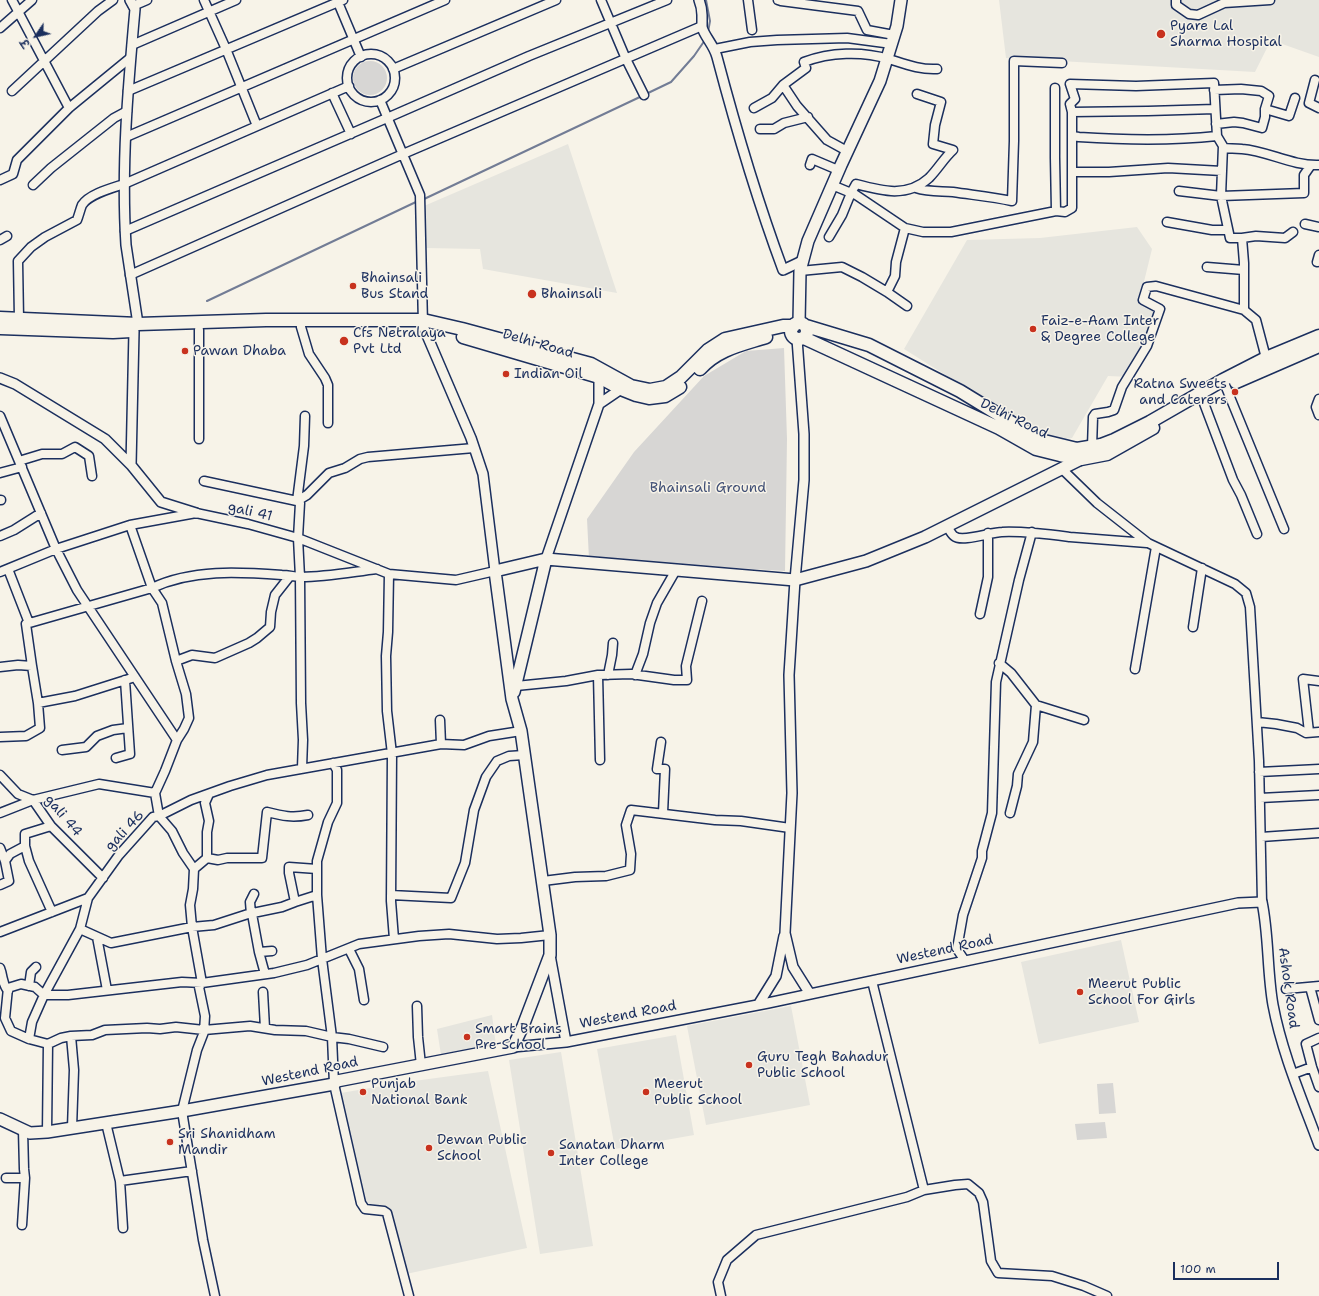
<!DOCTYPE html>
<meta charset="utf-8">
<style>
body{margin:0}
#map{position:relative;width:1319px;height:1296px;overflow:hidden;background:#f7f3e8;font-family:"Shantell Sans","Playpen Sans Deva",sans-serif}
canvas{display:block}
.north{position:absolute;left:16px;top:16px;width:40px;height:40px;-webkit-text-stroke:3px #f7f3e8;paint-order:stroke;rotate:236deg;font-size:11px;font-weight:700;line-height:16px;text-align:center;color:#1b2f5e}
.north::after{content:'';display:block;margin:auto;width:14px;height:18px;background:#1b2f5e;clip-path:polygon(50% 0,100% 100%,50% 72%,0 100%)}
.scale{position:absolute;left:1173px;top:1262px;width:106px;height:18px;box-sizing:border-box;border:2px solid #1b2f5e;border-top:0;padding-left:5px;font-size:12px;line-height:14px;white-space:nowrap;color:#1b2f5e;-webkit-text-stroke:3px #f7f3e8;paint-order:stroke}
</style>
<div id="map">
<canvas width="1319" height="1296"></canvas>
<div class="north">उ</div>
<div class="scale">100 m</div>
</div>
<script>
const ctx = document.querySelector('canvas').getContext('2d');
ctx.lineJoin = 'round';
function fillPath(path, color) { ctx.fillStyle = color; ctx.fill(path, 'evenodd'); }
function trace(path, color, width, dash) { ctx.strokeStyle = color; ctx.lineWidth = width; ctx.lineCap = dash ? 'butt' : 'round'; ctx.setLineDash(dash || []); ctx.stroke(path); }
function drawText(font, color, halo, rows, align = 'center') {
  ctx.font = font + ' "Shantell Sans",sans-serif'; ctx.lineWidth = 3; ctx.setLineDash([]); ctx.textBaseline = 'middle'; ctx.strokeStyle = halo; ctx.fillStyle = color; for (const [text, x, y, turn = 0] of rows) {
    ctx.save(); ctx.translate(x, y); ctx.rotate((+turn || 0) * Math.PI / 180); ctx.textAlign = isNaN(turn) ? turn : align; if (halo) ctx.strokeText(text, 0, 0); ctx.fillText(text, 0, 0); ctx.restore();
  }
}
fillPath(new Path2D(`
 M 999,0 L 1319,0 L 1319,57 L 1271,40 L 1255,72 L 1006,58 Z
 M 568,144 L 617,293 L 483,269 L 480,249 L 426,248 L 424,206 Z
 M 1137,227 L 1152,249 L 1139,302 L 1157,310 L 1131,377 L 1108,376 L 1072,438 L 1058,440 L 1024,424 L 904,349 L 967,240 L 1040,238 Z
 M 1121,940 L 1139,1022 L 1039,1044 L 1021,962 Z
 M 791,1006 L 810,1105 L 706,1125 L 687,1026 Z
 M 492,1015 L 496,1045 L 441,1055 L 437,1029 Z
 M 676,1035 L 694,1135 L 615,1149 L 597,1049 Z
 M 561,1052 L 593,1246 L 540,1254 L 509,1060 Z
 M 488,1071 L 527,1248 L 406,1274 L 390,1209 L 365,1204 L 341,1093 L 399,1083 Z`), '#e6e5de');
fillPath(new Path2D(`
 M353 78a17 17 0 1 1 34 0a17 17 0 1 1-34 0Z
 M 784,348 L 787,439 L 785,571 L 589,559 L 587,519 L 634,452 L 704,376 L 746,351 Z
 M 1113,1083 L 1116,1113 L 1099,1114 L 1097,1084 Z
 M 1105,1122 L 1107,1138 L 1077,1140 L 1075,1124 Z`), '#d7d6d4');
trace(new Path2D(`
 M 706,0 L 710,21 L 708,32
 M 646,94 L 671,82 L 694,56 L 705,40
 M 422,200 L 642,96
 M 207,301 L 418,201`), '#727c95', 2);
const minor = new Path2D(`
 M 12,0 L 69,108
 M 204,0 L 226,49 L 257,126
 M 337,0 L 361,57
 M 601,0 L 626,59 L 644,95
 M 748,0 L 752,30
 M 778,0 L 781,1 L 858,11 L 867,30 L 894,35
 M 1176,0 L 1176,5 L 1189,14 L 1198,15 L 1224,3 L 1270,0
 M 133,6 L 147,0
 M 0,28 L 32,0
 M 132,45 L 236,0
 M 715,49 L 750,42 L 777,40 L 847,38 L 892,44
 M347 78a24 24 0 1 1 48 0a24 24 0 1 1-48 0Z
 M 393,69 L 556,0
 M 1315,80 L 1309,103 L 1319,108
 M 1214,90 L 1241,89 L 1261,91 L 1269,96 L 1265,109 L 1265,117 L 1262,128 L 1243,123 L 1234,122 L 1216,124
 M 12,91 L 98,11 L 113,0
 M 128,91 L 343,0
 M 332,93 L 351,134
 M 380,100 L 420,195 L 423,325
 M 754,108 L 772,98 L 783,85
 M 1265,109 L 1289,116 L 1295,98
 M 1072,112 L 1148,111 L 1215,109
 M 760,129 L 774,129 L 784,123 L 808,117
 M 1072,136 L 1079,137 C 1125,140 1171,141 1217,136
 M 126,137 L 445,0
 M 1223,148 C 1229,149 1235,148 1242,149 C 1268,151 1292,166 1319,165
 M 847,151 L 827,140 L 797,106 L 783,85 L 806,68 L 804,62 C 830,52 862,51 889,59 C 905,64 920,70 937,69
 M 810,165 L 812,159 L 838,170
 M 1072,172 L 1109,172 L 1168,168 L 1222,171
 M 0,180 L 13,174 L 17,160 L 69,108 L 130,58
 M 33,185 L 51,168 L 114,118 L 127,111
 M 832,185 L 856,195 L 905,228 L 923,232 L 951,232 L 1056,211 L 1055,158 L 1055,88
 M 916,188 C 928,192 940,191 953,192 C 973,195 993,197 1012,201 L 1014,141 L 1014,61 L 1062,63
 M 1179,191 L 1221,196 L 1304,193 L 1304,175 L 1311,165
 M 1056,211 L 1065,212 L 1072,208 L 1072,112 L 1070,104 L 1075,99 L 1070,84 L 1136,86 L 1214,83 L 1217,136 L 1223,146 L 1221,196 L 1230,238 L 1242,238 L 1244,263 L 1244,310 L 1256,320 L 1266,358
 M 1167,222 L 1212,230 L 1228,230
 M 1305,224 L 1319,227
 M 125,231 L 387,118 L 529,56 L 667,0
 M 829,237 L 842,215 L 851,193 L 856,184 C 882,191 907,198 929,178 C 938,169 944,158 953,150 L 933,144 L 935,125 L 941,102 L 917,94
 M 1242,238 L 1256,236 L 1285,238 L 1293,232
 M 0,240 L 7,236
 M 1317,262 L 1319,255
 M 1207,267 L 1244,270
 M 800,271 L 842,267 L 862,277 L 887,292 L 895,276 L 896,262 L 905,228
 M 130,275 L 403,154 L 702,26
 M 887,292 L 907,306
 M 19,319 L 18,261 L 31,247 L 45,237 L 77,220 C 79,215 80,210 82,205 C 89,194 112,188 124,184 L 349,86
 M 301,327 L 309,354 L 325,378 L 328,385 L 328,423
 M 199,330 L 199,439
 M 1223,380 L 1284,529
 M 1202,398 L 1233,480 L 1241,495 L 1257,534
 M 1319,399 L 1316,407 L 1319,415
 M 0,416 L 56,549 L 77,590 L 177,740 L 165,771 L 155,793
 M 1092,447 L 1093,417 L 1095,414 L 1108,412 L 1114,410 L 1122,387 L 1147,346 L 1160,309 L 1143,300 L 1147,287 L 1156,286 L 1244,310
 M 19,461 L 42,454 L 62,454 L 75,447 L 89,456 L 92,476
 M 1061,468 L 1097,503 L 1148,543 L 1235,584 L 1246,593 L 1250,607 L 1259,761 L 1262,902
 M 0,473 L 22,467
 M 204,481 L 297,501 L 307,495 L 329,473 L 345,468 L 360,459 L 368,457 L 474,448
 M 0,500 L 1,500
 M 130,525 L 152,588 L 162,603 L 176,661 L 186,694 L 189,718 L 184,729 L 177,740
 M 947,526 C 949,529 951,534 954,536 C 962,543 991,532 1002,532 C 1025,531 1047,534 1070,537 C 1095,539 1121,541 1147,543
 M 0,536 L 14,530 L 41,513
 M 8,569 L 29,623
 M 0,572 L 56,549 L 130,525 L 196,513 L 248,524 L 298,538 L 389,574 L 456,580 L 495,571
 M 389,574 L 388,632 L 386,656 L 387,711 L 392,754 L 391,901 L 394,939
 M 980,614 L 988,577 L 988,533
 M 1193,627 L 1202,568
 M 176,661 L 192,655 L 215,658 L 249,643 L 257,638 L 270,627 L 271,612 L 275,595 L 290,576
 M 999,663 L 1011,673 L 1036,705 L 1084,720
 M 32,666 L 26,624 L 152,588 C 192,569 239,572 282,575 C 289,575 295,577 301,577 C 326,577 352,572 377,569
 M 0,667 L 18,665 L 32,666 L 38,703 L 40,728 L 26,736 L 0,737
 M 1135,669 L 1156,547
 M 598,675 L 600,760
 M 608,675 L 612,655 L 613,643
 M 635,675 L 643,654 L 650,623 L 657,603 L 676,570
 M 516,686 L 566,681 L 598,675 L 631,674 L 674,680 L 687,680 L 686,666 L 702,601
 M 38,703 L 75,696 L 135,677
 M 440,720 L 441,744
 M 1257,722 L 1276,724 L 1297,728 L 1306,733 L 1319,732
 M 1309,732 L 1303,679 L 1319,681
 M 661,742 L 657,769 L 665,769 L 663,813
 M 62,750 L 86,747 L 97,736 L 113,730 L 128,728
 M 116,758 L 130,754 L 125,680
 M 333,763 L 337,770 L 337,803 L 328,822 L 317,861 L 317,895 L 322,959 L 332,1037 L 334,1084 L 361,1203 L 365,1209 L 384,1211 L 387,1213 L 409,1296
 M 302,768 L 303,740 L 301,703 L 300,577 L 298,538 L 300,503 L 297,501 L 304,446 L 305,416
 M 1259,772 L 1319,769
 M 0,775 L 18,794 L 33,800 L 51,826 L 103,878
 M 209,794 L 205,803 L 209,821 L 207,832 L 207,858 L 194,869 L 193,889 L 190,905 L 192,927 L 202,983 L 199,987 L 205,1016 L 204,1032 L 197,1050 L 182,1111 L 203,1240 L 215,1296
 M 1260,798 L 1319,795
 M 0,813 L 33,800 L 99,784 L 155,793 L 159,816 L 153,817 L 119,855 L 88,898 L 0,932
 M 1010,813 L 1017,786 L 1018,774 L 1033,742 L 1036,705
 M 51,826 L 25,834 L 25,846 L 29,861 L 52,912
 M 1261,837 L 1319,833
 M 0,848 L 5,861
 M 207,858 L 218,860 L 227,858 L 262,858 L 267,812 C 283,816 292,818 308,815
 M 194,869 L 183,853 L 172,831 L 159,816 L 191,800 L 230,786 L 267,775 L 441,744 L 464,745 L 489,736 L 521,731
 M 543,881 L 575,877 L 606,876 L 630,870 L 631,854 L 626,825 L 631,810 L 715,820 L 741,821 L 790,828
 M 0,885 L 9,881 L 5,861 L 10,854 L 25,846
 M 391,895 L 451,898 L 465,863 L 474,810 L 486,777 L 497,761 L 509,756 L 524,755
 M 295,902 L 317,895
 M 251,914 L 250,902 L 254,894
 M 252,914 L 259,952 L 272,951
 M 80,929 L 111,943 L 192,927 L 214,925 L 248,914 L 282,907 L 295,902 L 289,873 L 289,867 L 317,869
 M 97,937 L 107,990
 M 349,949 L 359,969 L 364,1000
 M 259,952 L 265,974
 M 965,961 L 957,949 L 963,915 L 982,858 L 982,851 L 992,813 L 996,682 L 1019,580 L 1032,532
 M 0,968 C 4,978 1,982 8,991
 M 872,981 L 924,1190 L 955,1185 L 968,1184 L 979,1193 L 983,1202 L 991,1261 L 998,1273 L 1052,1276 L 1084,1286 L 1107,1296
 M 29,986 L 31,972 L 36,967
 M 1310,987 L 1319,1020
 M 1286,989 L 1319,986
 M 263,992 L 265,1028
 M 417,1006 L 418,1037 L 421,1065
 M 71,1036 L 74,1070 L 72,1128
 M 1319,1038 L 1306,1044 L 1312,1067 L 1319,1087
 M 29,1039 L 11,1031 L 5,1018 L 8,988 L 21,984 L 35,987 L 44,995 L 68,995 L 182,982 L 202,983 L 274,973 L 307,965 L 359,944 L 419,936 L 449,934 L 497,939 L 521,938 L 550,935
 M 48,1044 L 61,1038 L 71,1036 L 92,1035 L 105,1030 L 147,1028 L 160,1029 L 176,1027 L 204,1030 L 250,1026 L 275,1030 L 306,1031 L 332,1037 L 349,1039 L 383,1047
 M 1293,1074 L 1312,1067
 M 106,1123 L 120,1181 L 123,1228
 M 47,1132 L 48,1044 L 29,1039 L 32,1022 L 44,995 L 80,929 L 88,898
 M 6,1178 L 25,1178 L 24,1169 L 23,1130
 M 120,1181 L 192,1171
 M 22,1225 L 25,1178
 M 721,1296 L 718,1282 L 727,1260 L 756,1235 L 907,1197 L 924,1190`);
const tertiary = new Path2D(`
 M 130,0 L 135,9 C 128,87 121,166 126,245 L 138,324
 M 699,0 C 701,5 702,10 702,15 C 702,19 702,23 702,27 C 704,36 714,45 717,57 C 736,129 757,200 783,270 L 802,261
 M 423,326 L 471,438 L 483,474 L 495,571
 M 134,331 L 131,465 L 161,502 L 196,513
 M 797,339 L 804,434 L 804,480 L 795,580 L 789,675 L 792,793 L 785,933 L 793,967 L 810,994
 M 0,378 L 15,384 L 105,439 L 131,465
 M 599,404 L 621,389 L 623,385
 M 546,559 L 599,404 L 599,377 L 600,373
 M 550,955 L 566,1042
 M 758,1005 L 776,976 L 784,936
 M 513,1047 L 566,1042 L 768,1003 L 1238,903 L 1262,902 C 1269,936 1267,971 1273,1005 C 1282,1053 1302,1099 1319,1145`);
const secondary = new Path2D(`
 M 799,323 L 800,271 L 808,241 L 841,165 L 880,81 L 897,26 L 901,0
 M 514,692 L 546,559
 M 0,1119 L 30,1133 L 47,1132 L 182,1111 L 334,1084 L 337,1081 L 513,1047 L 523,1026 L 550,955 L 550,935 L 521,731 L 512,699 L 495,571 L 546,559 L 795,580 L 866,561 L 925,537 L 1081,459 L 1079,454`);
const primary = new Path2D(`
 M 0,318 L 138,324 L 266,320 L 423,320 L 462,329 L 591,364 L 631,386 L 650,390 L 666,387 L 681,377 L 708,350 L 725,339 L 783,326 L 794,326
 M791 331a8 8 0 1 1 16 0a8 8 0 1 1-16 0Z
 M 806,326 L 869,345 L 960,391 L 1040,440 L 1077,449 L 1101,445 L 1114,440 L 1150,422 L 1223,380 L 1266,358 L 1319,336
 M 0,328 L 113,332 L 131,331
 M 463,337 L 599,377 L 621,389 L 636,395 L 649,398 L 665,396 L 680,387
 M 804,338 L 999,428 L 1036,449 L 1060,455 L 1081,459 L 1107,454 L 1153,428
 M 700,369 C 718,349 741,345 766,337
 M 1236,382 L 1319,346`);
trace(minor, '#1b2f5e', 11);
trace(tertiary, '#1b2f5e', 12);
trace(secondary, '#1b2f5e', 14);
trace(primary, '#1b2f5e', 15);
trace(minor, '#f7f3e8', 8);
trace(tertiary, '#f7f3e8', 9);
trace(secondary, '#f7f3e8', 11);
trace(primary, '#f7f3e8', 12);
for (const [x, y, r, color] of [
 [1161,34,5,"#c8321e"],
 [353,286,4,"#c8321e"],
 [532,294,5,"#c8321e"],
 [1033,329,4,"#c8321e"],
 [344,341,5,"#c8321e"],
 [185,351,4,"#c8321e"],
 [506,374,4,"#c8321e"],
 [1235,392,4,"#c8321e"],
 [1080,992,4,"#c8321e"],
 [467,1037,4,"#c8321e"],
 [749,1065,4,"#c8321e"],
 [363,1092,4,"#c8321e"],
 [646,1092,4,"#c8321e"],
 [170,1142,4,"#c8321e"],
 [429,1148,4,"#c8321e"],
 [551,1153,4,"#c8321e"]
]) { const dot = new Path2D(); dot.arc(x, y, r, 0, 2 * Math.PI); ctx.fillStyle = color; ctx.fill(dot); trace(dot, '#f7f3e8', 1.5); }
drawText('14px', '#1b2f5e', '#f7f3e8', [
 ["Pyare Lal",1170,26],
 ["Sharma Hospital",1170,42],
 ["Bhainsali",361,278],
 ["Bus Stand",361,294],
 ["Bhainsali",541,294],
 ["Faiz-e-Aam Inter",1041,321],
 ["& Degree College",1041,337],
 ["Cfs Netralaya",353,333],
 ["Pvt Ltd",353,349],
 ["Pawan Dhaba",193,351],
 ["Indian Oil",514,374],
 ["Ratna Sweets",1227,384,"right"],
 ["and Caterers",1227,400,"right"],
 ["Meerut Public",1088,984],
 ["School For Girls",1088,1000],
 ["Smart Brains",475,1029],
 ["Pre School",475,1045],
 ["Guru Tegh Bahadur",757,1057],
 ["Public School",757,1073],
 ["Punjab",371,1084],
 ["National Bank",371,1100],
 ["Meerut",654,1084],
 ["Public School",654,1100],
 ["Sri Shanidham",178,1134],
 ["Mandir",178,1150],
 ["Dewan Public",437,1140],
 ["School",437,1156],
 ["Sanatan Dharm",559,1145],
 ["Inter College",559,1161]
], 'left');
drawText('14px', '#1b2f5e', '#f7f3e8', [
 ["Delhi Road",538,344,16],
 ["Delhi Road",1014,419,26],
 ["gali 41",250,512,13],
 ["gali 44",63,816,50],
 ["gali 46",125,831,-47],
 ["Westend Road",945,950,-12],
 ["Ashok Road",1288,988,82],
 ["Westend Road",628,1015,-11],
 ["Westend Road",310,1072,-12]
]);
drawText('14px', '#415076', '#f7f3e8', [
 ["Bhainsali Ground",708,488]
]);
</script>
